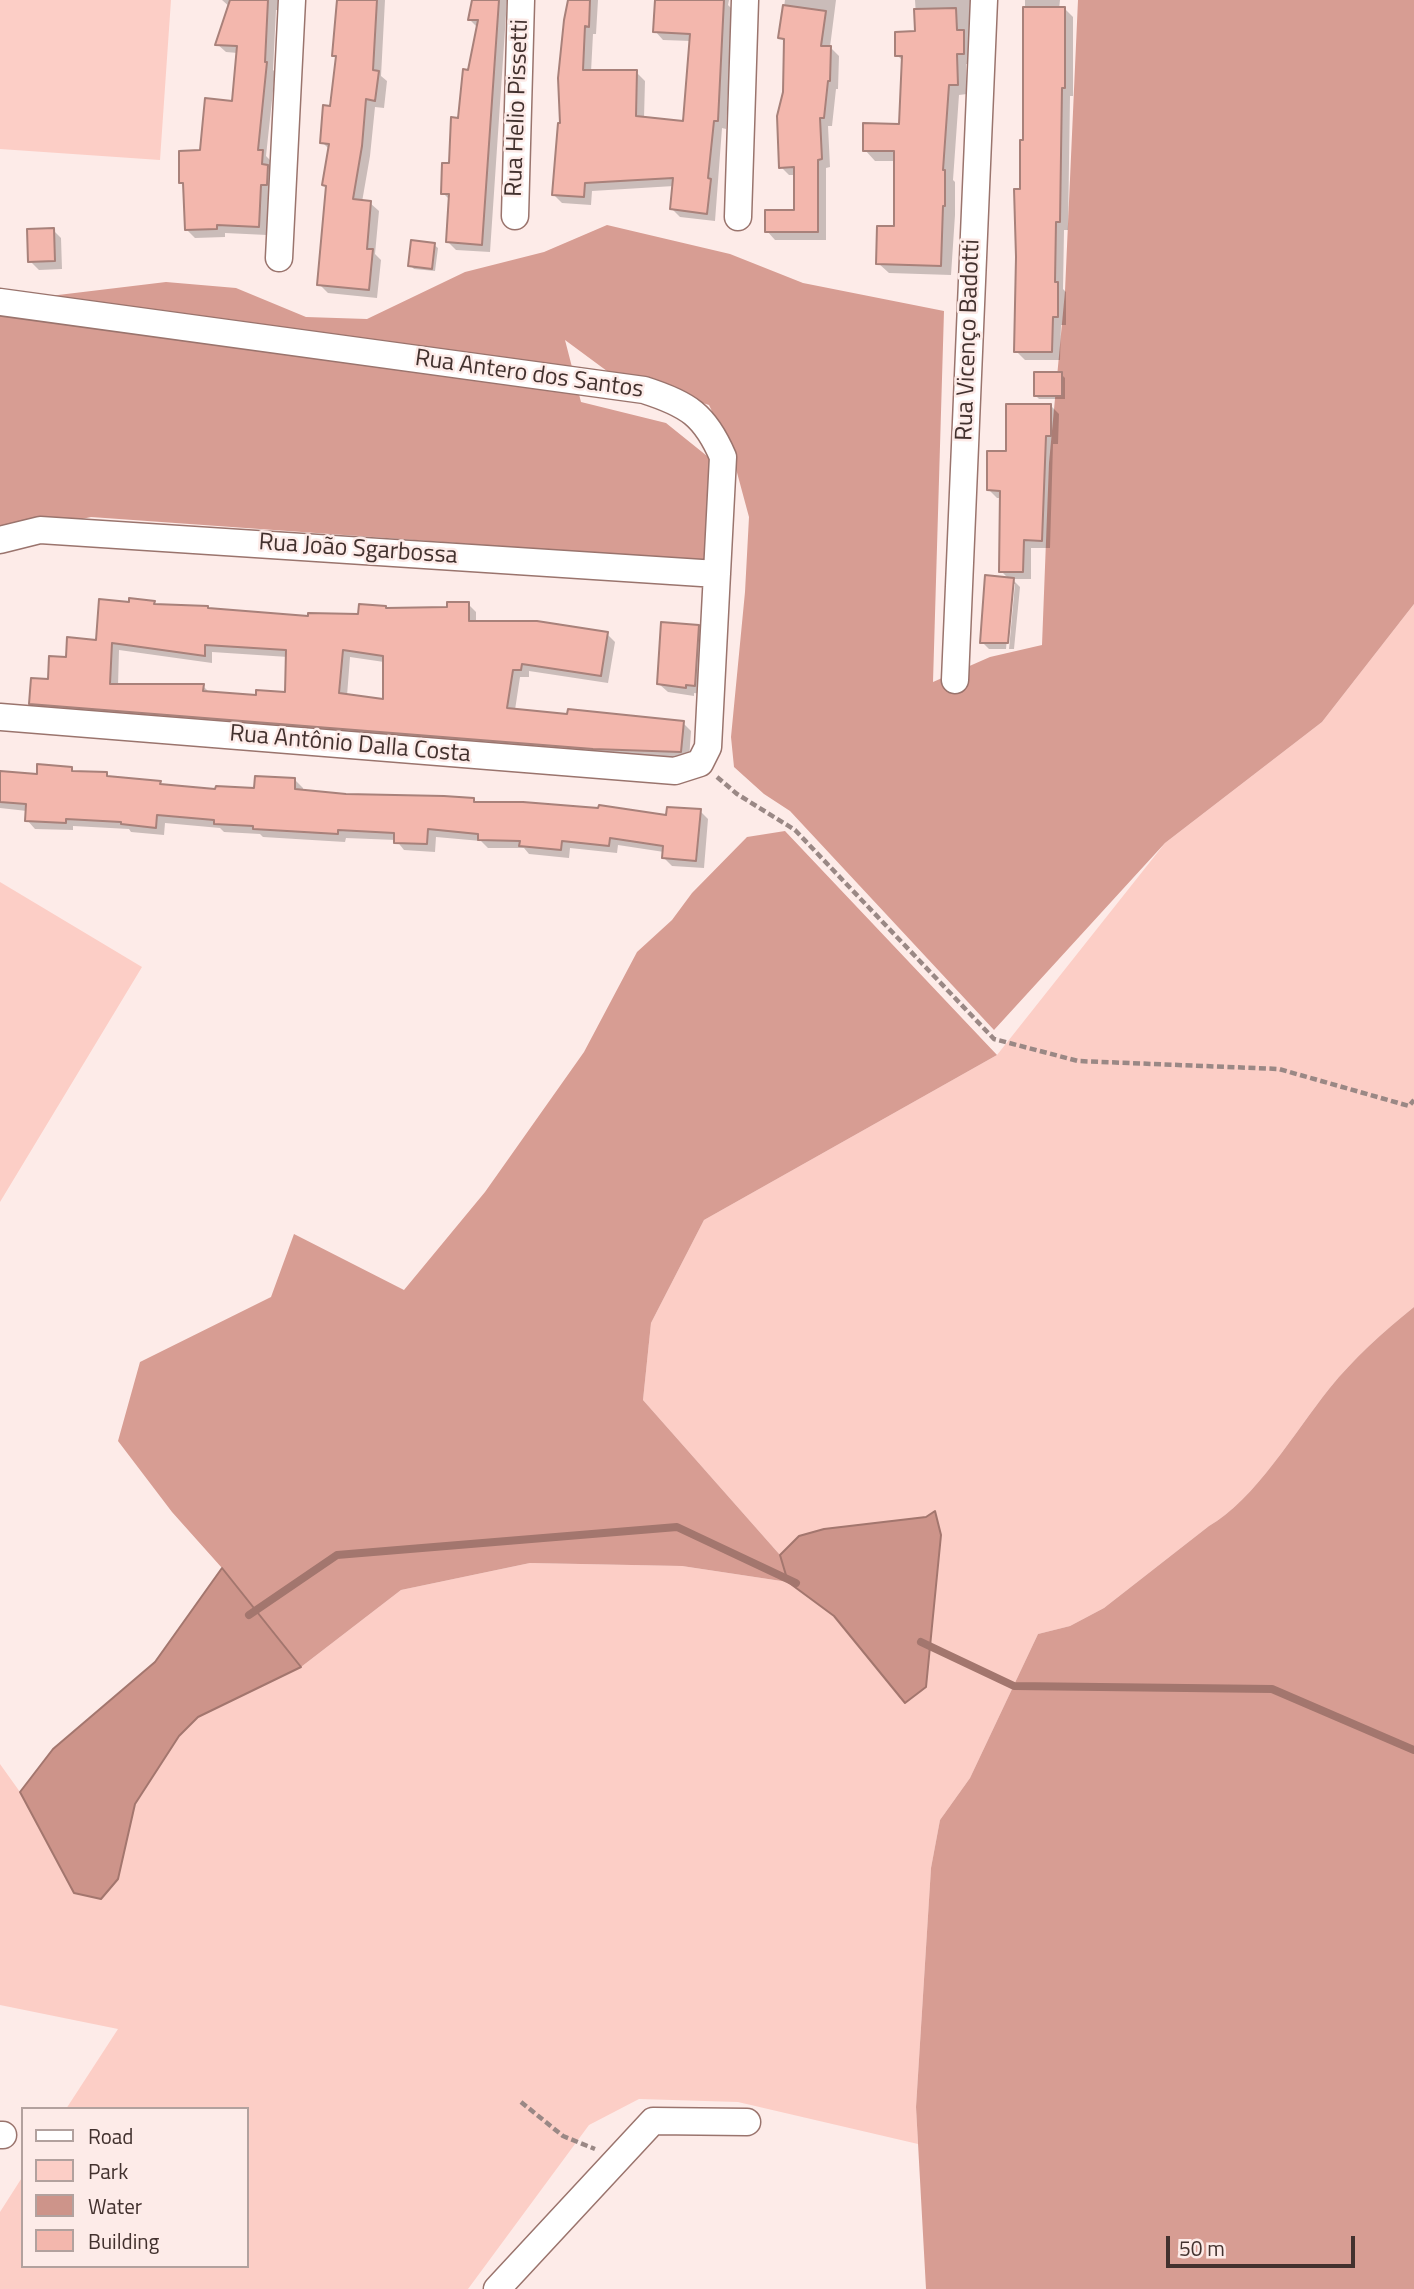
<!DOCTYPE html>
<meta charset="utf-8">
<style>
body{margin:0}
#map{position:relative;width:1414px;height:2289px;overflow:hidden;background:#fdebe8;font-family:"Titillium Web",sans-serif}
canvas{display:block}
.legend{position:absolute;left:21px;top:2107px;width:228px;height:161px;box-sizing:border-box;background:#fdebe8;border:2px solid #b2a19e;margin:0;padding:9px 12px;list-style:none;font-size:21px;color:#42312e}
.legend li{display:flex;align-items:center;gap:14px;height:35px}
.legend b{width:35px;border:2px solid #b2a19e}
.scale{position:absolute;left:1166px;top:2236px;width:189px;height:32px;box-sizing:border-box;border:4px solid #42312e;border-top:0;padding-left:9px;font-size:21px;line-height:24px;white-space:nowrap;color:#42312e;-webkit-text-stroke:5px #fdebe8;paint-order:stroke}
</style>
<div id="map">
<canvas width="1414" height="2289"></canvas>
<ul class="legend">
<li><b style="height:9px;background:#fff"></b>Road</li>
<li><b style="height:19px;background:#fccec6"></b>Park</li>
<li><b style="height:19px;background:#cd948a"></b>Water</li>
<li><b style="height:19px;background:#f3b7ad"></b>Building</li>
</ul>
<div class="scale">50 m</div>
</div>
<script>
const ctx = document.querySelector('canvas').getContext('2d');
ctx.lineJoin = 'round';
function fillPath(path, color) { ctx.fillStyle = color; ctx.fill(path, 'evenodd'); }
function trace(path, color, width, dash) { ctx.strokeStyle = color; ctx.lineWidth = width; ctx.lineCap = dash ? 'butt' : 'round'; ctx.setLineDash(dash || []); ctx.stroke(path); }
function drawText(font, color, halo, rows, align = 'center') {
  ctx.font = font + ' "Titillium Web",sans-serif'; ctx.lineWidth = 5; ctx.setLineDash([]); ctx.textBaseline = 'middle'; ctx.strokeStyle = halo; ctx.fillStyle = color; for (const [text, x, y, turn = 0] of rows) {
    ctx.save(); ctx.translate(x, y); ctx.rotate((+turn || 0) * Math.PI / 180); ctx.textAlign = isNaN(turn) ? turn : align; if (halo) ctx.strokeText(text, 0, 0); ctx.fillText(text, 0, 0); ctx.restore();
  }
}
fillPath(new Path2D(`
 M 0,0 L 171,0 L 160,160 L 0,149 Z
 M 1414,604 L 1414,1307 C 1383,1332 1354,1358 1329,1389 C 1296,1430 1254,1501 1209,1526 L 1104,1608 L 1070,1626 L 1038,1634 L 970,1778 L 940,1820 L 931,1868 L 916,2107 L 918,2144 L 738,2102 L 639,2099 L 589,2125 L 468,2289 L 0,2289 L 0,2212 L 23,2176 L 23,2266 L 247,2266 L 247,2109 L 66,2109 L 118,2029 L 0,2005 L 0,1764 L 20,1792 L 74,1893 L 118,1879 L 135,1804 L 179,1736 L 198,1717 L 301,1667 L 401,1590 L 530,1563 L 682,1566 L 788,1582 L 780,1555 L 643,1400 L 651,1323 L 704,1220 L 997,1055 L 1165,843 L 1322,722 Z
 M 0,882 L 142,967 L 0,1202 Z`), '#fccec6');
fillPath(new Path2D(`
 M 1078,0 L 1414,0 L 1414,604 L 1322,722 L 1165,843 L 994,1030 L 790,811 L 764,794 L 734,767 L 731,737 L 745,592 L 749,517 L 732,454 L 709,405 L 611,374 L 565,340 L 581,402 L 666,423 L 712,460 L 724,562 L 91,517 L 0,537 L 0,302 L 166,282 L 236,288 L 306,317 L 367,319 L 465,272 L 544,252 L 607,225 L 730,254 L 803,283 L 944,311 L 933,682 L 990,657 L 1042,645 L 1049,463 L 1065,291 Z
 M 785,831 L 997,1055 L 704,1220 L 651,1323 L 643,1400 L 780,1555 L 788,1582 L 682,1566 L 530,1563 L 401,1590 L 301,1667 L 222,1568 L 172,1512 L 118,1441 L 140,1362 L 271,1297 L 294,1234 L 404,1290 L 485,1192 L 584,1052 L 637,952 L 672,920 L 692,893 L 747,837 Z
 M 1414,1307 L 1414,2289 L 926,2289 L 916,2107 L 931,1868 L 940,1820 L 970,1778 L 1038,1634 L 1070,1626 L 1104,1608 L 1209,1526 C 1254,1501 1296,1430 1329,1389 C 1354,1358 1383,1332 1414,1307 Z`), '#d79d93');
const water = new Path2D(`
 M 935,1511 L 941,1535 L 926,1687 L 905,1703 L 834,1616 L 788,1582 L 780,1555 L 799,1536 L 824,1529 L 926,1517 Z
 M 222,1568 L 301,1667 L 198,1717 L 179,1736 L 135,1804 L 118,1879 L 101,1899 L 74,1893 L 20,1792 L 53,1749 L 155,1662 Z`);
fillPath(water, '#cd948a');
trace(water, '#a3766e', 2);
fillPath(new Path2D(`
 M 222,0 L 282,0 L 281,10 L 276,10 L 273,70 L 275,72 L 266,156 L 271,161 L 270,169 L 276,175 L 269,193 L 267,235 L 225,233 L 225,237 L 195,238 L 186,229 L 185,186 L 181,182 L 234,103 L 238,53 L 226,52 L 217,44 L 230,7 Z
 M 337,0 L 385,0 L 381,76 L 387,81 L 384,108 L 375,107 L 370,156 L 362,202 L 370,203 L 379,211 L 375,254 L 381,260 L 377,298 L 328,293 L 319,284 L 328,188 L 324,185 L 330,150 L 322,142 L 331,108 L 337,59 L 334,55 Z
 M 473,0 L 507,0 L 490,252 L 456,250 L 448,242 L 450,200 L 443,193 L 478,28 L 470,20 Z
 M 570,0 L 598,0 L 596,34 L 593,34 L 591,72 L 636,72 L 645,81 L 644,118 L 685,123 L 691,41 L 663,40 L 655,31 L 657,0 L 729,0 L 728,5 L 732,9 L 726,129 L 722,128 L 715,221 L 680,217 L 672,209 L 674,186 L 592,191 L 591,205 L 562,203 L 553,194 L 562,125 Z
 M 785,0 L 836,0 L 830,47 L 839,56 L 838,89 L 836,89 L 832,126 L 828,126 L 830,167 L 826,168 L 826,240 L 775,240 L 767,231 L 796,212 L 796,175 L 789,175 L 781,167 L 786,43 L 780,37 Z
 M 915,0 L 970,0 L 969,37 L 974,42 L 974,64 L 966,64 L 967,94 L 959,95 L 953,180 L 955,182 L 955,215 L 951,275 L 889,273 L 878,263 L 895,228 L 896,161 L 875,161 L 865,150 L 900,125 L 904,62 L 897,55 L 917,33 Z
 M 1025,0 L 1060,0 L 1059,9 L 1065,9 L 1073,17 L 1073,96 L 1070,96 L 1068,230 L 1064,230 L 1063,289 L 1066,292 L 1066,325 L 1061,325 L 1060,360 L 1025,360 L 1016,351 L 1025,87 Z
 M 53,230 L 61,238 L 62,269 L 39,270 L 30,261 Z
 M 434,245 L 438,248 L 435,271 L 414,269 L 410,265 Z
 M 1061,374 L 1065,378 L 1065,399 L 1039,399 L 1035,395 Z
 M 1051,406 L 1059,414 L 1058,444 L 1053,444 L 1050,548 L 1031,548 L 1031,579 L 1012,579 L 1020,587 L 1014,649 L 1009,649 L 1015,584 L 1012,584 L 1006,649 L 989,649 L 982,642 L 1010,580 L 1001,571 L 1002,498 L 997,498 L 989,490 L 1007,453 Z
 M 154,603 L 157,606 L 309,618 L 359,616 L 387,610 L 449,609 L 468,604 L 476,612 L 476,623 L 607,634 L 615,642 L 608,683 L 529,671 L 529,677 L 520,677 L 515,710 L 683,723 L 691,731 L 689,760 L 39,711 L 31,703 L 67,659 ZM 119,650 L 212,663 L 212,652 L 288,657 L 286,694 L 257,697 L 210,693 L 203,686 L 118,686 ZM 350,657 L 384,662 L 384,701 L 347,696 Z
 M 698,627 L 706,635 L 703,694 L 694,693 L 694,696 L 668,692 L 659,684 Z
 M 72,769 L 75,773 L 106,774 L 110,778 L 160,783 L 163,786 L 217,791 L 256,790 L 295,780 L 303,788 L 303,792 L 346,795 L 473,800 L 476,803 L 668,817 L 700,811 L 708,819 L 704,868 L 672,866 L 664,858 L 664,852 L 618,845 L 617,853 L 570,848 L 569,858 L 529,854 L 524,848 L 488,848 L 481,841 L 436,837 L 435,852 L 404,850 L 396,840 L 346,838 L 345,842 L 263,837 L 260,834 L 224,832 L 220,828 L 165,823 L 164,835 L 131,832 L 129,829 L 73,826 L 73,830 L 35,829 L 27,820 L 27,811 L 0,808 L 0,773 L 38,776 Z`), '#0003');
trace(new Path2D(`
 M 249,1615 L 337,1555 L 677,1527 L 796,1583
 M 921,1642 L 1014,1686 L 1272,1689 L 1414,1750`), '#a3766e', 8);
const building = new Path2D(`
 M 230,0 L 268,0 L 265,62 L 267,62 L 258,150 L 263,150 L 262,164 L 268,165 L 267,185 L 261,185 L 259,227 L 217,225 L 217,229 L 185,230 L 183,183 L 179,183 L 179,151 L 200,150 L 205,98 L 232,101 L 237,46 L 215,45 Z
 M 337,0 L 377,0 L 373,70 L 379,71 L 375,101 L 366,99 L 362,146 L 353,199 L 371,201 L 367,249 L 373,249 L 369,290 L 317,285 L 326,186 L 322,185 L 329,144 L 320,143 L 323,105 L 330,106 L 336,56 L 332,56 Z
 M 472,0 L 499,0 L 482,245 L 446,242 L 449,194 L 441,194 L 442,163 L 449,163 L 451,117 L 458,118 L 463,69 L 468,70 L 478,20 L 468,20 Z
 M 568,0 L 590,0 L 589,27 L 585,26 L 583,70 L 637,70 L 636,116 L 683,121 L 690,34 L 653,32 L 655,0 L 724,0 L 718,121 L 714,121 L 708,178 L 711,179 L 707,214 L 670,209 L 673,178 L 585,183 L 584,197 L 552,195 L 558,123 L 560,123 L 558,78 L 564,20 Z
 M 783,5 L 826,11 L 821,46 L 831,46 L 830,81 L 828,81 L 824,118 L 820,118 L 822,159 L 818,160 L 818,232 L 765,232 L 765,210 L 794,210 L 794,167 L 779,168 L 777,116 L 783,92 L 784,39 L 778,38 Z
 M 1023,7 L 1065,7 L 1065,88 L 1062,88 L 1060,222 L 1056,222 L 1055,282 L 1058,282 L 1058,317 L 1053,317 L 1052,352 L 1014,352 L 1016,257 L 1014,189 L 1020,189 L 1020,140 L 1023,140 Z
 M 956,8 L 957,30 L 964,30 L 964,54 L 957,54 L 958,85 L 949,85 L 943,170 L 945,170 L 945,206 L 943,206 L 941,266 L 876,264 L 877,226 L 894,226 L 894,151 L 863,151 L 863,123 L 899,124 L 902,56 L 895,56 L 895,32 L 915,31 L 914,9 Z
 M 54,228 L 55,261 L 28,262 L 27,229 Z
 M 411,240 L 435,243 L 432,269 L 408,266 Z
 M 1034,372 L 1062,372 L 1062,396 L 1034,396 Z
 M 1006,404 L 1051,404 L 1051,436 L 1046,436 L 1042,541 L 1024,540 L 1023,572 L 999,572 L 1000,491 L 987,490 L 987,451 L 1006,451 Z
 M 985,575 L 1014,578 L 1008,643 L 980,643 Z
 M 129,598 L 155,601 L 154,604 L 208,606 L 208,608 L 308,616 L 308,613 L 358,614 L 359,604 L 386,606 L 386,608 L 447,607 L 447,602 L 469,602 L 469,621 L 537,621 L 608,632 L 601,676 L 522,664 L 521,670 L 513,670 L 507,708 L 567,714 L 568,709 L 684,721 L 681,752 L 593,749 L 29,704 L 31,678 L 48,679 L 49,656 L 66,657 L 67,637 L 96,640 L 99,599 L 129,602 ZM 112,643 L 205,656 L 205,645 L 286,650 L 285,692 L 256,690 L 256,695 L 203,691 L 204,684 L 110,684 ZM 343,650 L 383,656 L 383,699 L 339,693 Z
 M 661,622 L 699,625 L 695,686 L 686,685 L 686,688 L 657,684 Z
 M 37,764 L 72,767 L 72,771 L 107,772 L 107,776 L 161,781 L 160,784 L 215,789 L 216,786 L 254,788 L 255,776 L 295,778 L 295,789 L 346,794 L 444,796 L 474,798 L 474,802 L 523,802 L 598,808 L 599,805 L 666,815 L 667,807 L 701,809 L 696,861 L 662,858 L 663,846 L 610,838 L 609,846 L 562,841 L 561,850 L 519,846 L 520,841 L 478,840 L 478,834 L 428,829 L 427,844 L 394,843 L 394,833 L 338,830 L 338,834 L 253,829 L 253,826 L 214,824 L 214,820 L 157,815 L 156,828 L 121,824 L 121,822 L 66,819 L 66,823 L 25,821 L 26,804 L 0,802 L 0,771 L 37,774 Z`);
fillPath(building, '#f3b7ad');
trace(building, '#a8817a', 2);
const minor = new Path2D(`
 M 515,216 L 521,0
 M 738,217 L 745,0
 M 279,258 L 292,0
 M 0,302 L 644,390 C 688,404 705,415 723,457 L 708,747 L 700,763 L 675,771 L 0,717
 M 0,540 L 40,530 L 717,574
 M 955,680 L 984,0
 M 0,2135 L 3,2135
 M 497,2289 L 653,2121 L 747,2122`);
trace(minor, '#9a746d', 29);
trace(new Path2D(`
 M 717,777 L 737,794 L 795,830 L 994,1039 L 1078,1061 L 1279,1069 L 1409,1106 L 1414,1100
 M 521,2102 L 563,2136 L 595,2149`), '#9a8885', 4.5, [7, 3.5]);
trace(minor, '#fff', 26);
drawText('24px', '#42312e', '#fdebe8', [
 ["Rua Helio Pissetti",518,108,-88],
 ["Rua Vicenço Badotti",969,340,-88],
 ["Rua Antero dos Santos",529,375,8],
 ["Rua João Sgarbossa",358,550,4],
 ["Rua Antônio Dalla Costa",350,745,5]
]);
</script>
